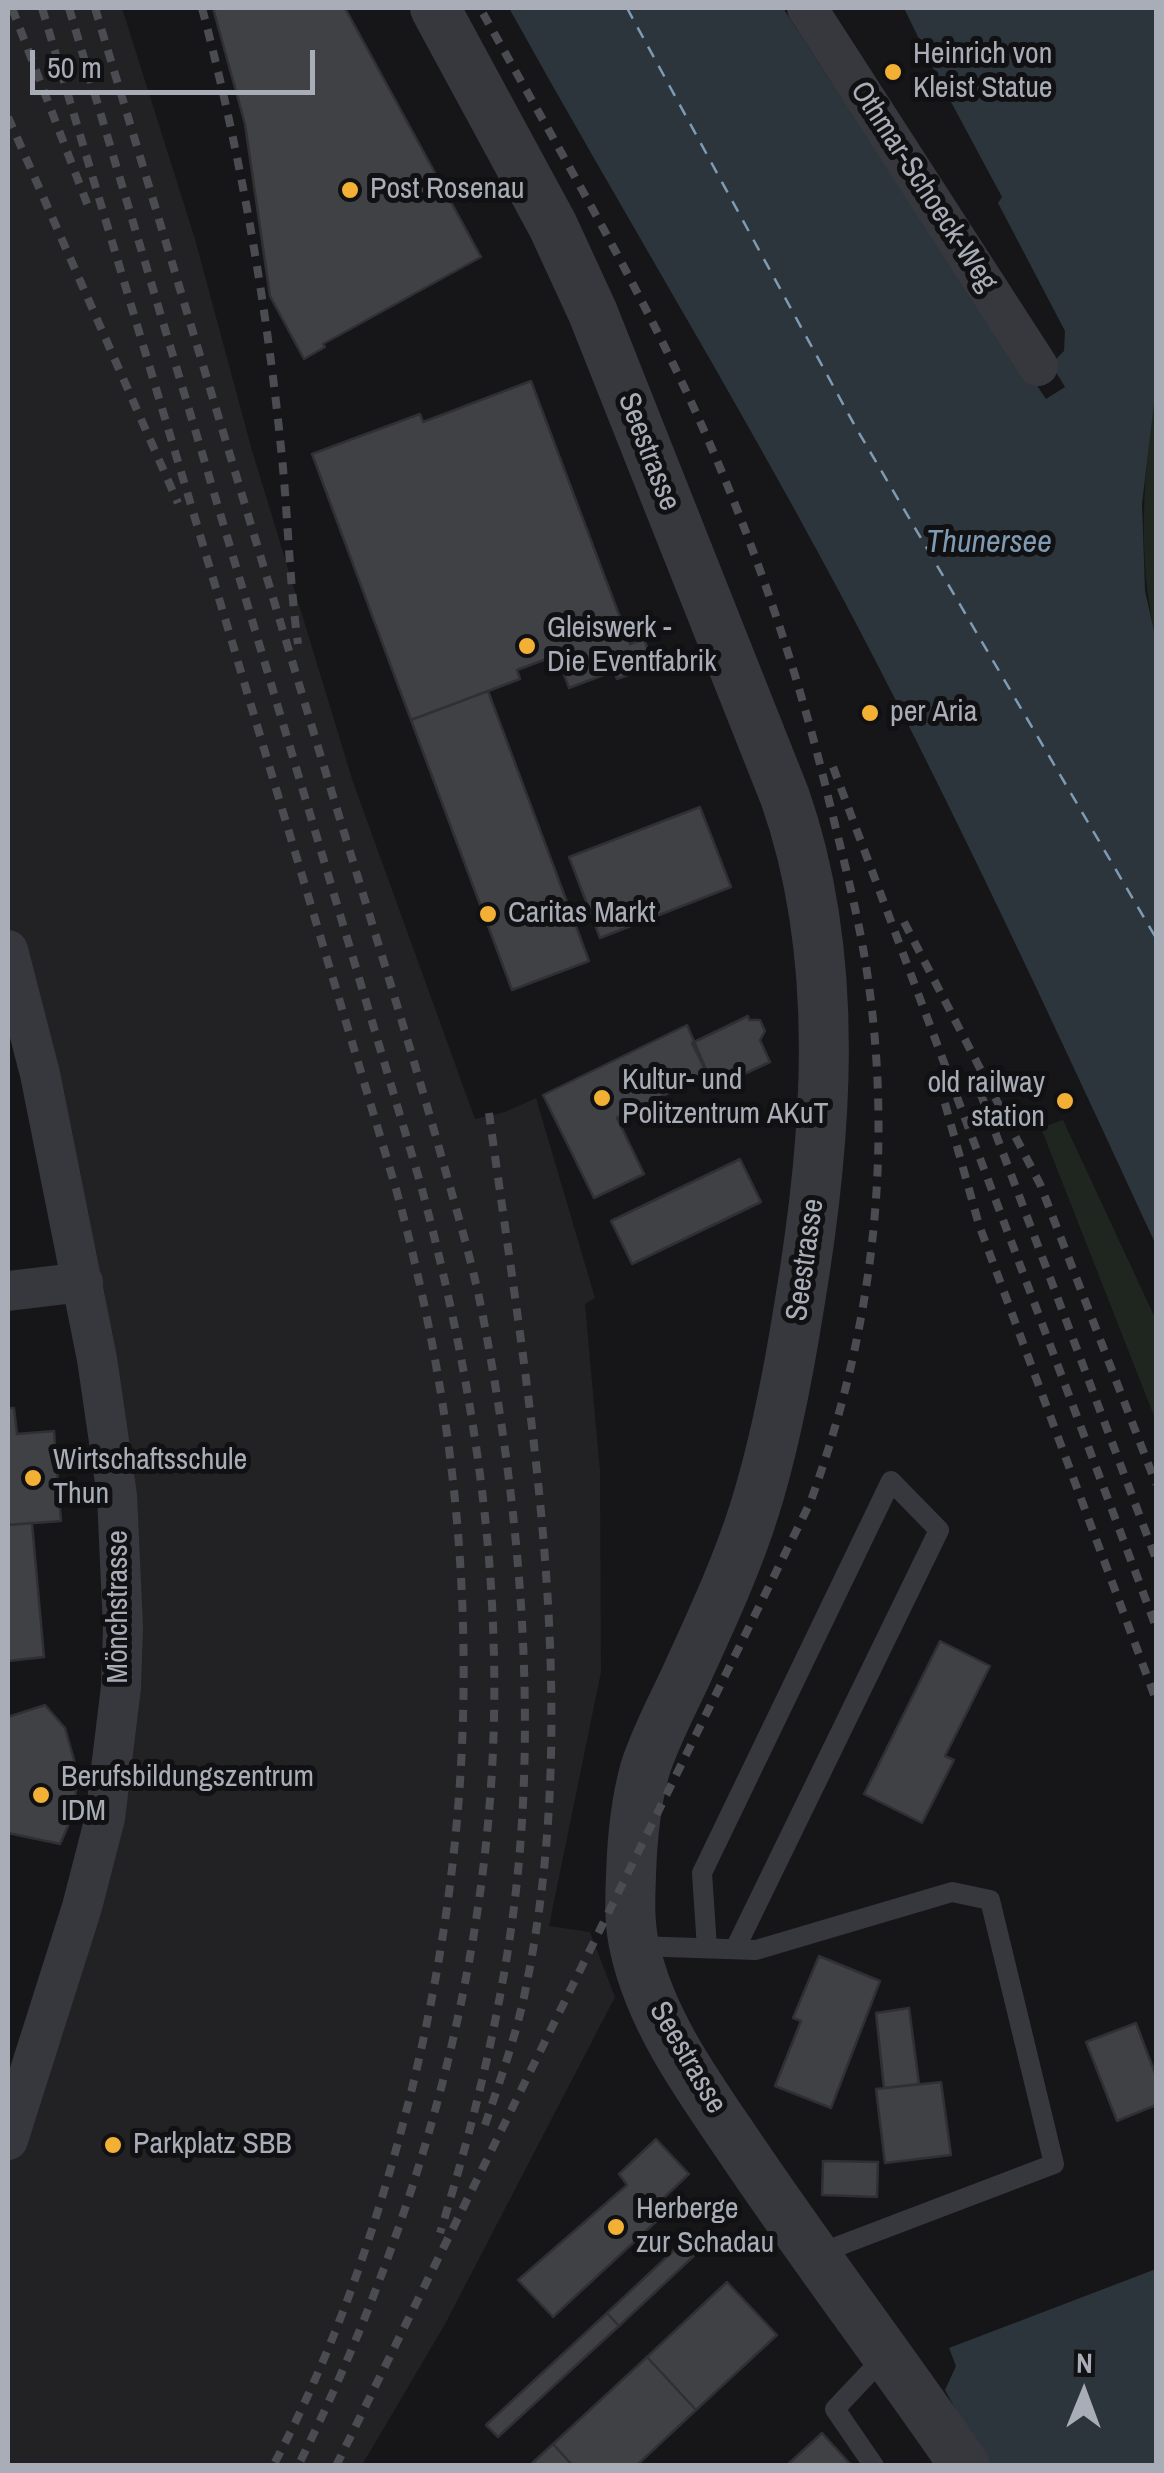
<!DOCTYPE html>
<meta charset="utf-8">
<style>
body{margin:0}
#map{position:relative;width:1164px;height:2473px;overflow:hidden;background:#161618;font-family:"Archivo Narrow",sans-serif}
canvas{display:block}
.frame{position:absolute;inset:0;border:10px solid #a8adb8;pointer-events:none}
.north{position:absolute;left:1034px;top:2343px;width:100px;height:100px;-webkit-text-stroke:8px #111113;paint-order:stroke;rotate:1deg;font-size:28px;font-weight:700;line-height:40px;text-align:center;color:#a8adb8}
.north::after{content:'';display:block;margin:auto;width:35px;height:45px;background:#a8adb8;clip-path:polygon(50% 0,100% 100%,50% 72%,0 100%)}
.scale{position:absolute;left:30px;top:50px;width:285px;height:45px;box-sizing:border-box;border:5px solid #a8adb8;border-top:0;padding-left:12px;font-size:30px;line-height:35px;white-space:nowrap;color:#a8adb8;-webkit-text-stroke:8px #111113;paint-order:stroke}
</style>
<div id="map">
<canvas width="1164" height="2473"></canvas>
<div class="frame"></div>
<div class="north">N</div>
<div class="scale">50 m</div>
</div>
<script>
const ctx = document.querySelector('canvas').getContext('2d');
ctx.lineJoin = 'round';
function fillPath(path, color) { ctx.fillStyle = color; ctx.fill(path, 'evenodd'); }
function trace(path, color, width, dash) { ctx.strokeStyle = color; ctx.lineWidth = width; ctx.lineCap = dash ? 'butt' : 'round'; ctx.setLineDash(dash || []); ctx.stroke(path); }
function drawText(font, color, halo, rows, align = 'center') {
  ctx.font = font + ' "Archivo Narrow",sans-serif'; ctx.lineWidth = 10; ctx.setLineDash([]); ctx.textBaseline = 'middle'; ctx.strokeStyle = halo; ctx.fillStyle = color; for (const [text, x, y, turn = 0] of rows) {
    ctx.save(); ctx.translate(x, y); ctx.rotate((+turn || 0) * Math.PI / 180); ctx.textAlign = isNaN(turn) ? turn : align; if (halo) ctx.strokeText(text, 0, 0); ctx.fillText(text, 0, 0); ctx.restore();
  }
}
fillPath(new Path2D(`
 M 8,8 L 122,8 L 195,239 L 251,447 L 353,782 L 475,1119 L 505,1112 L 536,1098 L 595,1298 L 585,1304 L 600,1471 L 601,1672 L 549,1926 L 590,1932 L 615,1997 L 444,2326 L 362,2465 L 8,2466 L 8,2140 L 82,1907 L 123,1628 L 8,950 Z`), '#222225');
fillPath(new Path2D(`
 M 1156,387 L 1156,639 C 1136,551 1144,475 1156,387 Z
 M 1063,1120 L 1156,1320 L 1156,1421 L 1041,1128 Z`), '#1e261f');
fillPath(new Path2D(`
 M 509,8 L 783,8 L 1024,378 L 1034,381 L 1046,399 L 1065,387 L 1051,364 L 1064,351 L 1065,331 L 998,203 L 1002,197 L 936,74 L 904,8 L 1156,8 L 1156,387 L 1142,504 L 1145,591 L 1156,639 L 1156,1245 C 1053,1022 949,797 833,580 C 729,386 615,199 509,8 Z
 M 1156,2269 L 1156,2465 L 986,2465 L 945,2390 L 956,2366 L 949,2348 Z`), '#2c353c');
trace(new Path2D(`
 M 627,8 L 855,426 L 1156,938`), '#7f9bb3', 2.5, [12, 10]);
const building = new Path2D(`
 M 213,8 L 345,8 L 481,257 L 323,344 L 325,347 L 304,359 L 270,296 L 245,124 Z
 M 531,381 L 630,644 L 644,639 L 654,666 L 617,679 L 614,671 L 569,688 L 557,655 L 517,670 L 520,679 L 411,720 L 312,454 L 420,414 L 423,422 Z
 M 488,691 L 589,961 L 512,990 L 411,720 Z
 M 700,807 L 731,887 L 600,938 L 569,857 Z
 M 748,1016 L 749,1020 L 760,1020 L 765,1031 L 760,1040 L 770,1062 L 714,1088 L 692,1043 Z
 M 687,1025 L 708,1074 L 617,1118 L 644,1174 L 594,1198 L 543,1095 Z
 M 740,1159 L 761,1202 L 632,1264 L 611,1221 Z
 M 8,1408 L 14,1408 L 17,1434 L 54,1431 L 61,1521 L 8,1525 Z
 M 32,1523 L 44,1657 L 8,1661 L 8,1525 Z
 M 940,1641 L 990,1666 L 945,1756 L 954,1760 L 922,1823 L 864,1794 Z
 M 45,1705 L 65,1728 L 78,1774 L 73,1815 L 60,1844 L 8,1833 L 8,1717 Z
 M 819,1956 L 880,1981 L 831,2108 L 775,2086 L 801,2021 L 793,2018 Z
 M 909,2008 L 919,2084 L 884,2088 L 876,2013 Z
 M 1136,2023 L 1156,2076 L 1156,2105 L 1117,2121 L 1086,2042 Z
 M 941,2082 L 951,2155 L 885,2163 L 876,2089 Z
 M 656,2139 L 689,2174 L 653,2208 L 661,2217 L 553,2317 L 518,2280 L 627,2185 L 619,2174 Z
 M 823,2161 L 878,2162 L 877,2197 L 822,2195 Z
 M 686,2239 L 698,2252 L 619,2326 L 607,2313 Z
 M 727,2282 L 777,2335 L 696,2410 L 647,2357 Z
 M 607,2313 L 619,2326 L 498,2437 L 486,2425 Z
 M 647,2357 L 696,2410 L 636,2466 L 573,2466 L 553,2444 Z
 M 822,2433 L 852,2466 L 786,2466 Z
 M 553,2444 L 573,2466 L 529,2466 Z`);
fillPath(building, '#404145');
trace(building, '#303034', 2.5);
trace(new Path2D(`
 M 636,1946 L 756,1950 L 952,1892 L 990,1900 L 1054,2164 L 815,2255
 M 707,1948 L 702,1873 L 891,1481 L 939,1530 L 735,1949
 M 874,2466 L 835,2409 L 886,2355`), '#37383d', 20);
trace(new Path2D(`
 M 807,8 L 1038,366
 M 8,950 L 40,1074 L 97,1359 L 117,1496 L 123,1628 L 121,1687 L 105,1818 L 82,1907 L 8,2140
 M 8,1291 L 83,1282`), '#37383d', 40);
trace(new Path2D(`
 M 435,8 L 553,226 L 593,313 L 785,797 C 842,959 827,1141 799,1307 C 788,1376 775,1445 754,1511 C 736,1568 710,1623 685,1678 C 671,1708 655,1738 645,1769 C 635,1805 632,1840 631,1876 C 630,1900 629,1925 635,1949 C 652,2025 702,2091 745,2155 C 816,2260 893,2361 965,2466`), '#37383d', 50);
trace(new Path2D(`
 M 12,8 L 88,206
 M 42,8 L 396,1189 C 484,1509 487,1814 400,2135 C 369,2249 329,2361 273,2466
 M 69,8 L 420,1182 C 462,1337 491,1497 494,1658 C 500,1938 422,2217 298,2466
 M 95,8 C 173,265 250,522 328,780 C 365,901 403,1022 438,1144 C 454,1203 473,1262 484,1322 C 520,1511 538,1716 514,1907 C 500,2018 473,2126 440,2233
 M 202,8 C 240,151 266,300 281,448 C 288,513 289,579 298,644
 M 8,117 L 178,503
 M 833,767 L 1156,1627
 M 904,922 L 1040,1184 L 1156,1484
 M 939,1082 L 979,1225 L 1156,1700
 M 980,1092 L 1156,1559
 M 485,2125 C 500,2080 517,2034 526,1987 C 585,1700 528,1399 489,1113
 M 336,2466 L 810,1503 C 871,1337 893,1163 869,986 C 860,918 841,851 825,784 C 790,643 740,503 677,372 C 617,247 547,128 480,8`), '#4a4c52', 8, [12, 10]);
for (const [x, y, r, color] of [
 [893,72,10,"#f2b134"],
 [350,190,10,"#f2b134"],
 [527,646,10,"#f2b134"],
 [870,713,10,"#f2b134"],
 [488,914,10,"#f2b134"],
 [602,1098,10,"#f2b134"],
 [1065,1101,10,"#f2b134"],
 [33,1478,10,"#f2b134"],
 [41,1795,10,"#f2b134"],
 [113,2145,10,"#f2b134"],
 [616,2227,10,"#f2b134"]
]) { const dot = new Path2D(); dot.arc(x, y, r, 0, 2 * Math.PI); ctx.fillStyle = color; ctx.fill(dot); trace(dot, '#111113', 4); }
drawText('30px', '#a8adb8', '#111113', [
 ["Heinrich von",913,55],
 ["Kleist Statue",913,89],
 ["Post Rosenau",370,190],
 ["Gleiswerk -",547,629],
 ["Die Eventfabrik",547,663],
 ["per Aria",890,713],
 ["Caritas Markt",508,914],
 ["Kultur- und",622,1081],
 ["Politzentrum AKuT",622,1115],
 ["old railway",1045,1084,"right"],
 ["station",1045,1118,"right"],
 ["Wirtschaftsschule",53,1461],
 ["Thun",53,1495],
 ["Berufsbildungszentrum",61,1778],
 ["IDM",61,1812],
 ["Parkplatz SBB",133,2145],
 ["Herberge",636,2210],
 ["zur Schadau",636,2244]
], 'left');
drawText('30px', '#a8adb8', '#111113', [
 ["Othmar-Schoeck-Weg",923,187,57],
 ["Seestrasse",648,452,69],
 ["Seestrasse",806,1260,-82],
 ["Mönchstrasse",119,1607,-90],
 ["Seestrasse",687,2058,60]
]);
drawText('italic 32px', '#7f9bb3', '#111113', [
 ["Thunersee",989,543]
]);
</script>
